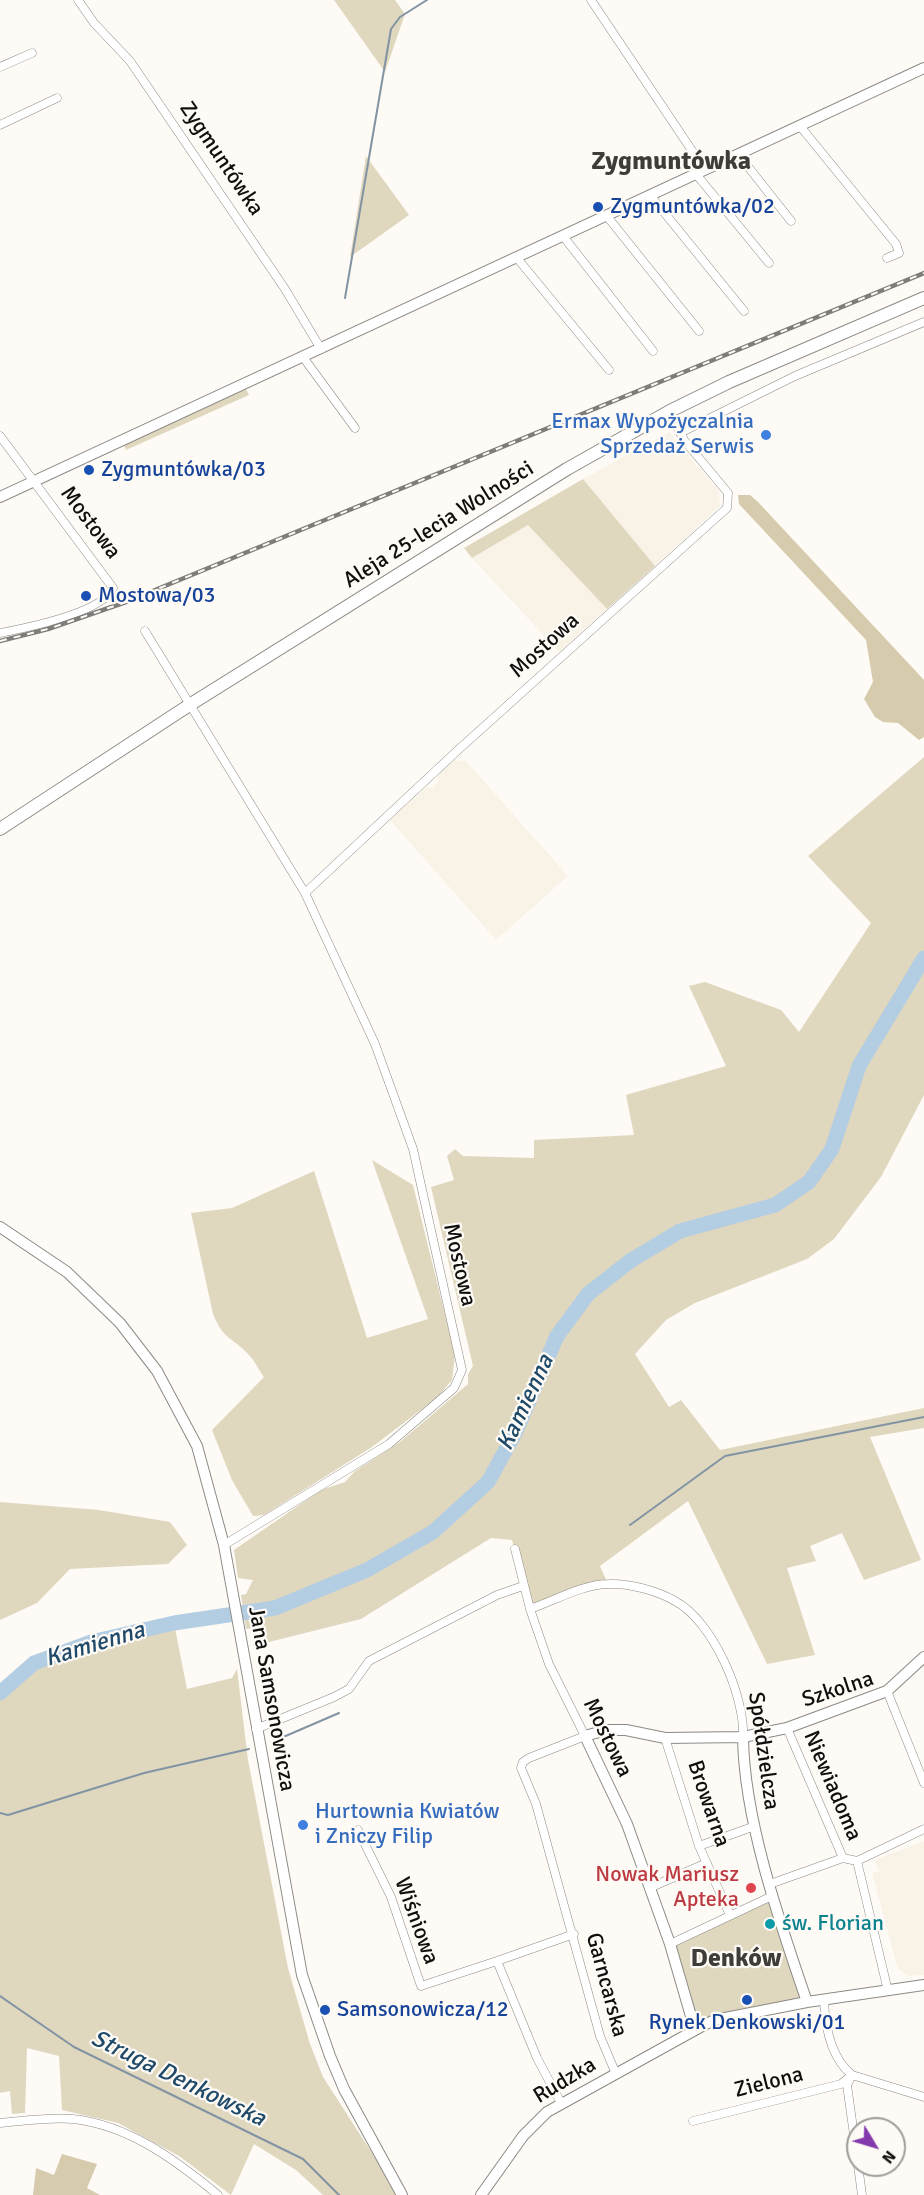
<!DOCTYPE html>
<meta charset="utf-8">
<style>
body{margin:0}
#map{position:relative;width:924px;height:2195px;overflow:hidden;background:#fefbf6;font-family:Signika,sans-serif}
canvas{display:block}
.north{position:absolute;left:846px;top:2117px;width:60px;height:60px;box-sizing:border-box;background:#fefbf6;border:2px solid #9e9d99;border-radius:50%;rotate:128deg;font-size:16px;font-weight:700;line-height:24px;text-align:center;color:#0f0f0d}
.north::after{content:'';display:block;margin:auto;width:21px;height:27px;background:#843aad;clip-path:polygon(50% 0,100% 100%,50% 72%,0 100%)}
</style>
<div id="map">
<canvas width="924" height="2195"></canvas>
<div class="north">N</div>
</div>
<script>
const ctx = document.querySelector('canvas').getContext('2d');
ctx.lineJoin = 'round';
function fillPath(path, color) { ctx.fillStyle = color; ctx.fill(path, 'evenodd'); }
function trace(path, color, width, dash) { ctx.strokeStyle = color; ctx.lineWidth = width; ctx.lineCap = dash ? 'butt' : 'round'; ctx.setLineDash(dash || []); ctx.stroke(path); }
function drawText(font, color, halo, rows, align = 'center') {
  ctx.font = font + ' Signika,sans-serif'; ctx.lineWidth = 4.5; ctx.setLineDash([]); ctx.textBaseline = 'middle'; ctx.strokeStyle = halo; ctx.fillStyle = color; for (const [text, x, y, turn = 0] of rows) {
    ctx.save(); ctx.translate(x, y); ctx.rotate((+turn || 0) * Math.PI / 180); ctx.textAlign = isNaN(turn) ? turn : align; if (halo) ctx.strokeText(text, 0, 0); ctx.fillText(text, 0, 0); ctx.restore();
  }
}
fillPath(new Path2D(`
 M 669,432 L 719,492 L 720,506 L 655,566 L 583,479 Z
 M 528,525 L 607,609 L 559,652 L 472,558 Z
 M 454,760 L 466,761 L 568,876 L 496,940 L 390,820 L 427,787 L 433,788 L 439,780 L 437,776 Z
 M 924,1841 L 924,1975 L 908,1976 L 898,1969 L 872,1873 L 879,1871 L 875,1862 L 877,1859 Z`), '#f8f3e6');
fillPath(new Path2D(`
 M 334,0 L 395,0 L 405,14 L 385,72 Z
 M 366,156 L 409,215 L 350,257 Z
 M 246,389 L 249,395 L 126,450 L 124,445 Z
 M 583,479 L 655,566 L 607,609 L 528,525 L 472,558 L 464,548 Z
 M 924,757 L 924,1095 L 881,1177 L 834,1239 L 807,1259 L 695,1303 L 666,1320 L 635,1354 L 669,1407 L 681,1400 L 720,1450 L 924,1408 L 924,1428 L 870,1437 L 921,1560 L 864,1580 L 842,1533 L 810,1546 L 816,1561 L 787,1568 L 815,1655 L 767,1664 L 688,1501 L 600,1566 L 608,1584 L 530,1609 L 512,1540 L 491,1538 L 361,1619 L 261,1644 L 259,1627 L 246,1629 L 241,1595 L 246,1594 L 253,1580 L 238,1578 L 234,1550 L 321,1490 L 345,1482 L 355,1471 L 400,1442 L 468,1384 L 468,1374 L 473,1366 L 431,1187 L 454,1180 L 447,1156 L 455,1149 L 463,1156 L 534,1158 L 534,1140 L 634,1135 L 626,1095 L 726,1066 L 689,986 L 705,982 L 781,1010 L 799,1032 L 871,923 L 808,856 Z
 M 372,1160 L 413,1185 L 455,1355 L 452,1380 L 438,1397 L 372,1447 L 264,1515 L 253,1516 L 232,1480 L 212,1430 L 264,1377 C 258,1369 254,1359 247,1353 C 231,1336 224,1341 213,1314 L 191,1213 L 232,1208 L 314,1171 L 367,1338 L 428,1319 Z
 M 0,1502 L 99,1510 L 170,1522 L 187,1545 L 168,1564 L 70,1569 L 37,1603 L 0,1620 Z
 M 174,1623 L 187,1689 L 232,1678 L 237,1669 L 248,1760 L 288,1968 L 310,2044 L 323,2077 L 399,2195 L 323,2195 L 296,2170 L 254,2144 L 231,2195 L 179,2156 L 118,2123 L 62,2110 L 59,2056 L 27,2048 L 25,2113 L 12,2114 L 10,2091 L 0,2093 L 0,1693 L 34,1663 L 91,1642 Z
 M 772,1896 L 807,2002 L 695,2030 L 670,1944 Z`), '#e0d7bf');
fillPath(new Path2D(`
 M 738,495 L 750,495 L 758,502 L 924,680 L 924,737 L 919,740 L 898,723 L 883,722 L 875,717 L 864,699 L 873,682 L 866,640 L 739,504 Z
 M 62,2154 L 97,2164 L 87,2188 L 100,2195 L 33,2195 L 36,2168 L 54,2175 Z`), '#d6cbad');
trace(new Path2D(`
 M 345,298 L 391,29 L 400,17 L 427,0
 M 630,1525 L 725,1456 L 924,1417
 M 274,1741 L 339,1713
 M 0,1813 L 8,1815 L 144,1773 L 249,1749
 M 0,1996 L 74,2047 L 303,2159 L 339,2195`), '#8294a3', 2);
trace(new Path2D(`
 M 0,1693 L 34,1663 L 91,1642 L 174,1623 L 275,1608 L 367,1570 L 433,1532 L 488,1482 L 515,1433 L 557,1336 L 588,1294 L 630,1261 L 680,1231 L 775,1205 L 809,1182 L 832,1149 L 859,1066 L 924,958`), '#b3cde3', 15);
const street = new Path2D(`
 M 78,0 L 94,23 L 130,61 L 285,289 L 321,349
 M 591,0 L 705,170
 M 0,67 L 32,53
 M 0,125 L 57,98
 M 800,126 L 896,244 L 899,253 L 887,258
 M 738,154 L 791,221
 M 696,174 L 769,263
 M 650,195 L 744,311
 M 606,215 L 699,331
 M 563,236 L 653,351
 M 517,258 L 609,370
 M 303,357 L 355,428
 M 680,433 L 795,376 L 924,322
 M 0,436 L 113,588 C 102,613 26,628 0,633
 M 145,631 L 305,893 L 375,1044 L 413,1149 L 462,1370 L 454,1388 L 389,1444 L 224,1545
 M 305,893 L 458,750 L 727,508 L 728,493 L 684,440 L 670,411
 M 515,1549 L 530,1609 L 549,1664 L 585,1736 L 529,1758 L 523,1762 L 521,1768 L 536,1804 L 600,2036 L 616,2074
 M 530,1609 C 554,1601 583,1584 609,1584 C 629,1583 658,1591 675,1601 C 713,1621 745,1696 743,1737
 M 887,1691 L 924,1783
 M 787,1728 L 843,1858 L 857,1861
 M 256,1729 L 334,1697 L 349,1689 L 369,1661 L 497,1595 L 523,1586
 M 665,1738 L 699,1846 L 730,1915
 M 358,1830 L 391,1897 L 421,1986 L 497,1961 L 537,2058 L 561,2103
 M 699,1846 L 755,1826
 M 857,1861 L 888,1991
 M 857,1861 L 924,1829
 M 770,1884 L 843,1858
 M 649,1888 L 707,1863
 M 670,1944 L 772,1896
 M 497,1961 L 574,1934
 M 824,2000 C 825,2026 831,2058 852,2075 L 924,2097
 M 851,2077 L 847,2085 L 858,2164
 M 693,2121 L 841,2084 L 852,2075
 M 0,2123 C 24,2121 50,2117 73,2119 C 129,2125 177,2161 218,2195
 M 858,2165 L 862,2195`);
const secondary = new Path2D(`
 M 0,497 L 924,68
 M 0,1227 L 67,1272 L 120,1323 L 157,1371 L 197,1446 L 224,1545 L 302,1975 L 330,2056 L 344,2089 L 402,2195
 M 743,1737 C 744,1820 780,1923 807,2002
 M 695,2030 L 670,1944 L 627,1824 L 585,1736 L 606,1730 L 626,1730 L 665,1738 L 743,1737 L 787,1728 L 887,1691 L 924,1657
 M 481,2195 L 523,2136 L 547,2112 L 706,2024 L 715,2020 L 807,2002 L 924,1985`);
const primary = new Path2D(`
 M 0,829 L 191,704 L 567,469 L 670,411 L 729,382 L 924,298`);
trace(street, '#8c8a85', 9);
trace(secondary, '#8c8a85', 12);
trace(primary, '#8c8a85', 14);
trace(street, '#fff', 8);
trace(secondary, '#fff', 10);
trace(primary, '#fff', 12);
const rail = new Path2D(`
 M 0,641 L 48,629 L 126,602 L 924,273`);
trace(rail, '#7f7d7a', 4.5);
trace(rail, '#fefbf6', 2, [7]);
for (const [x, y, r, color] of [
 [598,207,6,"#1a4fb4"],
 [766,435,6,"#3f7fe0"],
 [89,470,6,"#1a4fb4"],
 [86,596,6,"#1a4fb4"],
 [303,1825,6,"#3f7fe0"],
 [751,1888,6,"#e0444e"],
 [770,1924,6,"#0f9aa8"],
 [747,2000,6,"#1a4fb4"],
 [325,2010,6,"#1a4fb4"]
]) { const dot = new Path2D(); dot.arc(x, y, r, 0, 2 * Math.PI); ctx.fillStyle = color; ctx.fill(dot); trace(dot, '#fefbf6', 2); }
drawText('22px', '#0f0f0d', '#fefbf6', [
 ["Zygmuntówka",221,159,56],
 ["Mostowa",90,523,53],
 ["Aleja 25-lecia Wolności",439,525,-32],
 ["Mostowa",545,646,-42],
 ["Mostowa",459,1265,77],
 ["Szkolna",838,1690,-18],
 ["Jana Samsonowicza",271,1699,80],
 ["Mostowa",607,1738,64],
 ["Spółdzielcza",763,1751,82],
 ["Niewiadoma",832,1786,67],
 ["Browarna",708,1804,71],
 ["Wiśniowa",416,1921,70],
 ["Garncarska",606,1985,75],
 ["Rudzka",565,2081,-31],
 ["Zielona",769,2083,-14]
]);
drawText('22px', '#164399', '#fefbf6', [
 ["Zygmuntówka/02",610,207],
 ["Zygmuntówka/03",101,470],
 ["Mostowa/03",98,596],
 ["Samsonowicza/12",337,2010],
 ["Rynek Denkowski/01",747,2023,"center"]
], 'left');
drawText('22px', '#366cbe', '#fefbf6', [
 ["Ermax Wypożyczalnia",754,422],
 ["Sprzedaż Serwis",754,447],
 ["Hurtownia Kwiatów",315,1812,"left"],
 ["i Zniczy Filip",315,1837,"left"]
], 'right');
drawText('22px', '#be3a42', '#fefbf6', [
 ["Nowak Mariusz",739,1875],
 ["Apteka",739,1900]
], 'right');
drawText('22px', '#0d838f', '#fefbf6', [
 ["św. Florian",782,1924]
], 'left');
drawText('italic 24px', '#1f4a6a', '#fefbf6', [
 ["Kamienna",526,1403,-65],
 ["Kamienna",95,1645,-17],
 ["Struga Denkowska",178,2079,26]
]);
drawText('bold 26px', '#3f3d39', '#fefbf6', [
 ["Zygmuntówka",671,162],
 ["Denków",736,1959]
]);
</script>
